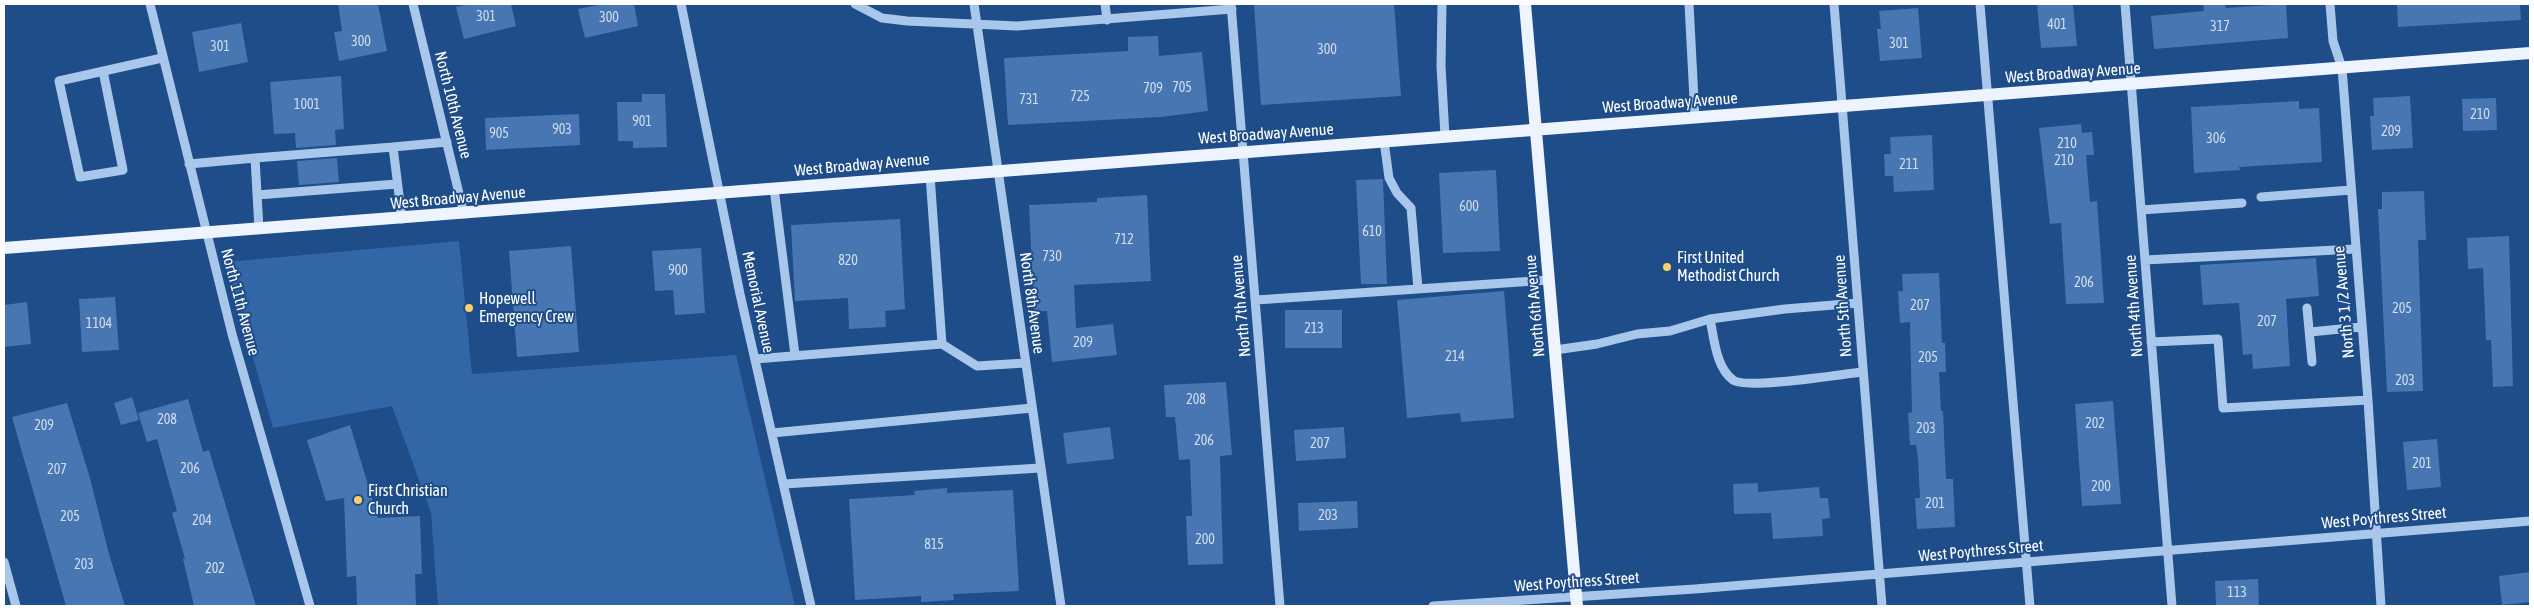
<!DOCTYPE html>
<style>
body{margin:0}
#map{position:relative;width:2534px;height:610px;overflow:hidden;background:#1e4d89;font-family:"Asap Condensed",sans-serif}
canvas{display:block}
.frame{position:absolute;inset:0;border:5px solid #fff;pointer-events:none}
</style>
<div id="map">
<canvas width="2534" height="610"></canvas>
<div class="frame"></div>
</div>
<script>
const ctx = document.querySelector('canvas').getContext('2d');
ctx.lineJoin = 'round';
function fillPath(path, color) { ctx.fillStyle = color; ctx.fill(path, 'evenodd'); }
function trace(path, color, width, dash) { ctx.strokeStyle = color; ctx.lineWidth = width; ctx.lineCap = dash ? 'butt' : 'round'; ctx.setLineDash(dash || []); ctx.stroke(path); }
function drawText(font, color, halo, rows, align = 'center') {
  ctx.font = font + ' "Asap Condensed",sans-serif'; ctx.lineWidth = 4; ctx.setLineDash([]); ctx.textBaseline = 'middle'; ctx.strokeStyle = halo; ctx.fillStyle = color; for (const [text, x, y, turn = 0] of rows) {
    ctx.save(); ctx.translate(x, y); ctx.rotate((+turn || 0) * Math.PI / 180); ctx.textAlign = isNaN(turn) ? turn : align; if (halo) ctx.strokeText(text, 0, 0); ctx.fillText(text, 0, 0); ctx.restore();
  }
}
fillPath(new Path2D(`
 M 459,241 L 472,374 L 736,355 L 795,606 L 438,606 L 431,513 L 392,406 L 273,428 L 226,262 Z`), '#3266a7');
fillPath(new Path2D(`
 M 338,4 L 378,4 L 387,51 L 339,61 L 334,32 L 342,31 Z
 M 469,4 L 511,4 L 516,26 L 464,39 L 456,7 Z
 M 604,4 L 634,4 L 638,26 L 585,38 L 578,9 Z
 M 1254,4 L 1394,4 L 1401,96 L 1261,105 Z
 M 2037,4 L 2073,4 L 2077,46 L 2041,48 Z
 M 2203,4 L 2225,4 L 2226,8 L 2286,4 L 2288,38 L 2154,49 L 2151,16 L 2204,11 Z
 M 2397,4 L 2520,4 L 2521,20 L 2398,27 Z
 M 1918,8 L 1922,58 L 1880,61 L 1877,29 L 1881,29 L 1879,11 Z
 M 241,23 L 248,62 L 199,72 L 192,32 Z
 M 1158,36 L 1159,56 L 1202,52 L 1208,111 L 1161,117 L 1008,125 L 1004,58 L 1128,51 L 1128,37 Z
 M 341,76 L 344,129 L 335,130 L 336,145 L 296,148 L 295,133 L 274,134 L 270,82 Z
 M 642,94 L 665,94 L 667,147 L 633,148 L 633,141 L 618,141 L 617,102 L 642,102 Z
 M 2410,96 L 2413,148 L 2372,150 L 2370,116 L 2374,116 L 2373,98 Z
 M 2496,98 L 2497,130 L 2463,131 L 2462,99 Z
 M 2299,101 L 2299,109 L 2319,108 L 2322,162 L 2239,167 L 2240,170 L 2194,173 L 2191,107 Z
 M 579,114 L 580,145 L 486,150 L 485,118 Z
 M 2081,124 L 2082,133 L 2092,132 L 2094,155 L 2086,155 L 2090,202 L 2097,201 L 2104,303 L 2066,304 L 2061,223 L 2050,224 L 2039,128 Z
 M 1932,135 L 1934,190 L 1894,192 L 1893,176 L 1885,176 L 1884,154 L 1891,154 L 1890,137 Z
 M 337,158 L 339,182 L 299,185 L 297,161 Z
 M 1496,170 L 1500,251 L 1443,253 L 1439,173 Z
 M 1383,179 L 1387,284 L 1361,284 L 1356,180 Z
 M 2424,191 L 2426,240 L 2418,240 L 2423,391 L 2387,392 L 2378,209 L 2382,209 L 2382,192 Z
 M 1147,195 L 1151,281 L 1074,285 L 1076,328 L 1113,324 L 1117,355 L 1052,362 L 1047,311 L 1034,311 L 1029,205 L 1097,202 L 1097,198 Z
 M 900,219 L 905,309 L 885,311 L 886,327 L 849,329 L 848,298 L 795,301 L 791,225 Z
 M 2509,236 L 2513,386 L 2493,387 L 2491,340 L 2486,340 L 2483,268 L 2468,269 L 2467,238 Z
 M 571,246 L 579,352 L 517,357 L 509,251 Z
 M 701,248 L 705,313 L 675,315 L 673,290 L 655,291 L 652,251 Z
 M 2316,258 L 2319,296 L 2286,299 L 2290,366 L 2253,369 L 2252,354 L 2243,355 L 2239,303 L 2203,305 L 2200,265 Z
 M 1939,273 L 1942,343 L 1945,343 L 1946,372 L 1939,372 L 1941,411 L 1943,411 L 1946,479 L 1953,479 L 1955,527 L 1917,529 L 1915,498 L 1920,498 L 1918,458 L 1916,445 L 1910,445 L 1908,413 L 1912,412 L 1910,322 L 1900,323 L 1898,291 L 1903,291 L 1902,274 Z
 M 1504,291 L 1514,418 L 1461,422 L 1460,413 L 1407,418 L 1397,300 Z
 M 115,297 L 119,350 L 82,352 L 79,299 Z
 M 27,302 L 31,344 L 4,347 L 4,305 Z
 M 1285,310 L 1342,310 L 1342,348 L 1285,348 Z
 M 1226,382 L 1232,455 L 1220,456 L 1223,564 L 1188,565 L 1186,516 L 1192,516 L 1190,459 L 1179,460 L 1175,417 L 1166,417 L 1164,385 Z
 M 132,397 L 139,420 L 121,425 L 114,403 Z
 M 188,399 L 203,452 L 209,450 L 256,606 L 194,606 L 183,559 L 185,559 L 172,513 L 177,511 L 157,439 L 147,442 L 138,413 Z
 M 2113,401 L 2121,504 L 2082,506 L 2075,404 Z
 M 67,403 L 90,478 L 109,554 L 125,606 L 66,606 L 21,449 L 12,417 Z
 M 350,425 L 378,518 L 420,516 L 422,574 L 415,574 L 416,606 L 357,606 L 356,576 L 347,577 L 344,498 L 326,501 L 307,440 Z
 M 1110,427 L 1114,459 L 1067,464 L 1063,433 Z
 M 1344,427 L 1346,458 L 1296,461 L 1294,430 Z
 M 2437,439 L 2441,487 L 2407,490 L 2403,442 Z
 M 1758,483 L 1758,492 L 1819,487 L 1820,498 L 1828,498 L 1830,518 L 1822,519 L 1823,536 L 1773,539 L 1771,513 L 1734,514 L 1733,484 Z
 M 947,488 L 947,493 L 1013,490 L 1019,591 L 953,594 L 954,600 L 921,602 L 921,596 L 855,600 L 849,499 L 915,495 L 914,491 Z
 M 1357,501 L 1358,528 L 1299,531 L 1298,503 Z
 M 2530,572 L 2530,602 L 2502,605 L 2499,576 Z
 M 2258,579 L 2259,606 L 2216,606 L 2215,581 Z`), '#4776b2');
trace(new Path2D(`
 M 150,4 L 232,334 L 310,606
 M 413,4 L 464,214
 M 681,4 L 740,294 L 811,606
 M 855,4 L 882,18 L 907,21 L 1017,26 L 1232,9
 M 974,4 L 1061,606
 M 1105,4 L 1107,20
 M 1231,4 L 1280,606
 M 1442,4 L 1441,66 L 1445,136
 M 1689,4 L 1695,118
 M 1834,4 L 1882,606
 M 1980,4 L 2030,606
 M 2125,4 L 2172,606
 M 2330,4 L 2333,41 L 2342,68 L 2368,400 L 2381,606
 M 103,71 L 123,170 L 80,177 L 59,81 L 162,58
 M 1384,141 L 1389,178 L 1397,193 L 1411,208 L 1418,289
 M 255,158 L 393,147
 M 189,164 L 255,158 L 259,229
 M 930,175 L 942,344
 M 774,188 L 795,355
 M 257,195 L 397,184
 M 2261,197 L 2351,190
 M 2141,210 L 2242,203
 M 402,219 L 393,147 L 447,142
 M 2145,260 L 2355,249
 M 1256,300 L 1549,280
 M 2307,308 L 2312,362
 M 1710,319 C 1714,338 1716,368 1733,380 C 1746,390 1841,374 1863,372
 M 2310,332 L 2361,327
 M 2151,342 L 2218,339 L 2223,408 L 2368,400
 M 1555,350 L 1597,344 L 1637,334 L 1670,331 L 1710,319 L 1785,309 L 1858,303
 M 755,359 L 942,344 L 977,366 L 1025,363
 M 772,433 L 1032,408
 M 784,484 L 1040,468
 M 4,562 L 16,606
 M 1433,606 L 1695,589 L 2530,521`), '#a9c7eb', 9);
trace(new Path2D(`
 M 1525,4 L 1577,606
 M 4,248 L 2530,53`), '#eef4fe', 12);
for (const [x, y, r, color] of [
 [1667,267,5,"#fad069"],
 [469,308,5,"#fad069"],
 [358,500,5,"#fad069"]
]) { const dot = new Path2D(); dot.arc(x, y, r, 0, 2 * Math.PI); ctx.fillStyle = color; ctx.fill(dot); trace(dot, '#1e4d89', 2); }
drawText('14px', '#d1ddec', null, [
 ["301",486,17],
 ["300",609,18],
 ["401",2057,25],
 ["317",2220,27],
 ["300",361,42],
 ["301",1899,44],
 ["301",220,47],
 ["300",1327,50],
 ["705",1182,88],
 ["709",1153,89],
 ["725",1080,97],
 ["731",1029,100],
 ["1001",307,105],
 ["210",2480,115],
 ["901",642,122],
 ["903",562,130],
 ["209",2391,132],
 ["905",499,134],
 ["306",2216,139],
 ["210",2067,144],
 ["210",2064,161],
 ["211",1909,165],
 ["600",1469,207],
 ["610",1372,232],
 ["712",1124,240],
 ["730",1052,257],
 ["820",848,261],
 ["900",678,271],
 ["206",2084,283],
 ["207",1920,306],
 ["205",2402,309],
 ["207",2267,322],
 ["1104",99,324],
 ["213",1314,329],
 ["209",1083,343],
 ["214",1455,357],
 ["205",1928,358],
 ["203",2405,381],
 ["208",1196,400],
 ["208",167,420],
 ["202",2095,424],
 ["209",44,426],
 ["203",1926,429],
 ["206",1204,441],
 ["207",1320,444],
 ["201",2422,464],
 ["206",190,469],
 ["207",57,470],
 ["200",2101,487],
 ["201",1935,504],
 ["203",1328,516],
 ["205",70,517],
 ["204",202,521],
 ["200",1205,540],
 ["815",934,545],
 ["203",84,565],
 ["202",215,569],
 ["113",2237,593]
]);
drawText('16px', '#fff', '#1e4d89', [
 ["West Broadway Avenue",2073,73,-4],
 ["West Broadway Avenue",1670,103,-4],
 ["North 10th Avenue",453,105,76],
 ["West Broadway Avenue",1266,134,-4],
 ["West Broadway Avenue",862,165,-5],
 ["West Broadway Avenue",458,198,-5],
 ["North 11th Avenue",240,302,75],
 ["Memorial Avenue",758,302,78],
 ["North 3 1/2 Avenue",2344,302,-95],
 ["North 8th Avenue",1032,303,82],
 ["North 7th Avenue",1241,306,-95],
 ["North 6th Avenue",1535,306,-95],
 ["North 5th Avenue",1843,306,-94],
 ["North 4th Avenue",2134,306,-94],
 ["West Poythress Street",2384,518,-5],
 ["West Poythress Street",1981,551,-5],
 ["West Poythress Street",1577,582,-4]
]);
drawText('16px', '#fff', '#1e4d89', [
 ["First United",1677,258],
 ["Methodist Church",1677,276],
 ["Hopewell",479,299],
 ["Emergency Crew",479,317],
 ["First Christian",368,491],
 ["Church",368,509]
], 'left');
</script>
